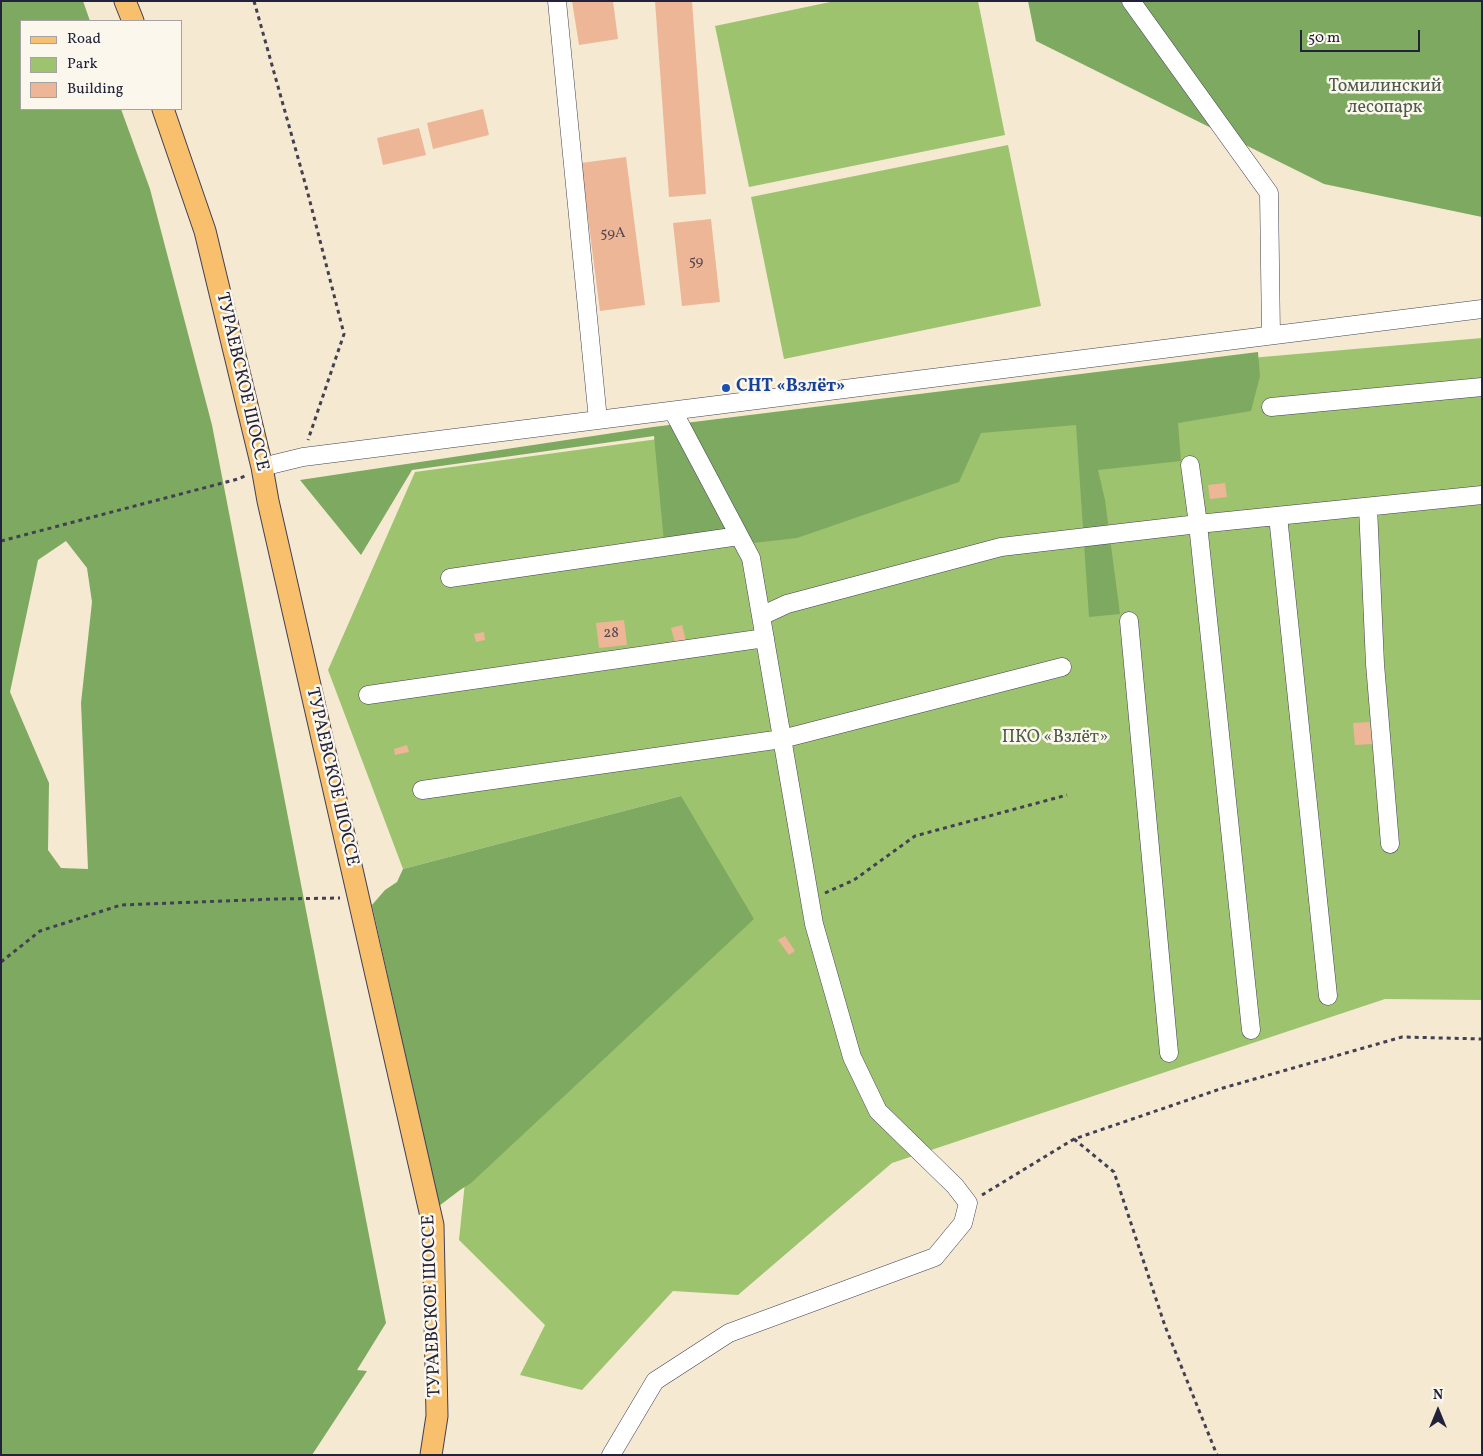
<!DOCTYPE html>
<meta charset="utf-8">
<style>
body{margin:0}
#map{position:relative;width:1483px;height:1456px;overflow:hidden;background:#f5e9d2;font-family:Vollkorn,serif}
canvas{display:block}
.frame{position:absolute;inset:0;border:2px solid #22223b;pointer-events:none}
.legend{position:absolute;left:20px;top:20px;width:162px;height:90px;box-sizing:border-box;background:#fbf7ec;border:1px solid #a4a2a5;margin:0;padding:6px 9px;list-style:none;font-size:15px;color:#22223b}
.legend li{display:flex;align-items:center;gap:10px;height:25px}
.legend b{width:25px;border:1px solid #a4a2a5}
.north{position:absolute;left:1413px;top:1386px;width:50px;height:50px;-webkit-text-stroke:4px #fbf7ec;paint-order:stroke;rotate:0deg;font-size:14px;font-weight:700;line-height:20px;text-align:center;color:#22223b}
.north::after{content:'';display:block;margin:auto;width:18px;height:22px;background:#22223b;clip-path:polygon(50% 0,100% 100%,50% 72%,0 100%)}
.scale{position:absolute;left:1300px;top:30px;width:120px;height:22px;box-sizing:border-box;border:2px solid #22223b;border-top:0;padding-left:6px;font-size:15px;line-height:18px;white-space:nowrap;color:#22223b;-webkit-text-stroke:4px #fbf7ec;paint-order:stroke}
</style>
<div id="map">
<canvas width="1483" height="1456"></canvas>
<div class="frame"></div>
<ul class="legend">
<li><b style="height:6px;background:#f8bf6c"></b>Road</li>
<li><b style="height:14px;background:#9dc36e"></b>Park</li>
<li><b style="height:14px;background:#edb697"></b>Building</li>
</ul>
<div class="north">N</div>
<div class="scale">50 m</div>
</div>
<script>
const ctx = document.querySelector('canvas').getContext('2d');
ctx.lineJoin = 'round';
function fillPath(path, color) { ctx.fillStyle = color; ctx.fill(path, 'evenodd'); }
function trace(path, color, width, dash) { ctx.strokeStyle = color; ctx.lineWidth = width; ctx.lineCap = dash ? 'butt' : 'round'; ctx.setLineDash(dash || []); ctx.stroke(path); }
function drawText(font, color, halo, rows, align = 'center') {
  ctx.font = font + ' Vollkorn,serif'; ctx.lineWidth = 5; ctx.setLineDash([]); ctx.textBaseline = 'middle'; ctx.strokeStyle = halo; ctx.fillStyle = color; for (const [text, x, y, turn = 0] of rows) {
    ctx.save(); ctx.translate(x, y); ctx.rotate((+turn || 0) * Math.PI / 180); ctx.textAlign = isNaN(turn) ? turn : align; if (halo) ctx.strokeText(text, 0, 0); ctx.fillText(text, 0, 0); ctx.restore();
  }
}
fillPath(new Path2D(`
 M 835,1 L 978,1 L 1005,135 L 749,187 L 715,26 Z
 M 1008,145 L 1041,306 L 784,359 L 751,197 Z
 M 1482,338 L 1482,1000 L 1385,999 L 892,1163 L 738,1295 L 673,1291 L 582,1390 L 520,1375 L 545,1325 L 459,1240 L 465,1182 L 681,796 L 403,869 L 328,670 L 415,472 L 1262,357 Z`), '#9dc36e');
fillPath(new Path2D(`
 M 1,1 L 83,1 L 90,21 L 21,21 L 21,109 L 121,109 L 150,189 L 212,425 L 386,1323 L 357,1370 L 367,1371 L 312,1455 L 1,1455 ZM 66,541 L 87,568 L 92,602 L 81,703 L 88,869 L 61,868 L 48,850 L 49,783 L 10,692 L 38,560 Z
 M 1028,1 L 1482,1 L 1482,217 L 1324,184 L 1036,41 Z
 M 1258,352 L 1260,376 L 1251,411 L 1178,423 L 1181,461 L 1098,470 L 1105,500 L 1120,614 L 1089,617 L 1076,425 L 981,433 L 959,482 L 797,538 L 665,553 L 654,436 L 412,470 L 361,555 L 300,480 L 653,427 Z
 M 681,796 L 754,919 L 471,1183 L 460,1190 L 439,1206 L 372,905 L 385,890 L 397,882 L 403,869 Z`), '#7ea961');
fillPath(new Path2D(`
 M 572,1 L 613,1 L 618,39 L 579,45 Z
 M 655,1 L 692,1 L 706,194 L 669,197 Z
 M 483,109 L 489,135 L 433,149 L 427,123 Z
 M 419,128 L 426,155 L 383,165 L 377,138 Z
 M 626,157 L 645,305 L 600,311 L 581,163 Z
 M 711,219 L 720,302 L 682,306 L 673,223 Z
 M 1225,483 L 1227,497 L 1210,499 L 1208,485 Z
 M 624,620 L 627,645 L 599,648 L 596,623 Z
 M 682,625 L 686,641 L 675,643 L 671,628 Z
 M 484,632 L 485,640 L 476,642 L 474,634 Z
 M 1370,722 L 1372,744 L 1355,745 L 1353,723 Z
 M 407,745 L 409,752 L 395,755 L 394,749 Z
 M 785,936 L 795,951 L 789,955 L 778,940 Z`), '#edb697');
const minor = new Path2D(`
 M 557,1 L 598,420
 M 1131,1 L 1269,193 L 1271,335
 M 1271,407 L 1482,387
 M 1190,465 L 1198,524 L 1251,1030
 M 262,467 L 303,457 L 1482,309
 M 1368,507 L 1375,664 L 1390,844
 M 1278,516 L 1328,996
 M 450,578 L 739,536
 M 761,616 L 787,604 L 1001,547 L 1198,524 L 1482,495
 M 1129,621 L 1169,1053
 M 368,695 L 765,638
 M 422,790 L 782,739 L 1062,667
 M 611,1455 L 655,1381 L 729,1333 L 935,1257 L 963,1223 L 968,1203 L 955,1186 L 878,1111 L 852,1057 L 814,924 L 751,558 L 673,411`);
const major = new Path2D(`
 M 125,1 L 133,21
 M 163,109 L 205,231 L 262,467 L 268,501 L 433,1225 L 437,1416 L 431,1455`);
trace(minor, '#424052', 19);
trace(major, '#424052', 23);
trace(new Path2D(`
 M 254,1 L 307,190 L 344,334 L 308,440
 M 1,541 L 238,479 L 247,475
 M 825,893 L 854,880 L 915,836 L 1067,795
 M 1,962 L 40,931 L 121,905 L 275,899 L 340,898
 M 1074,1139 L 1114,1172 L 1165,1326 L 1217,1455
 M 982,1195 L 1074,1139 L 1223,1088 L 1402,1037 L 1482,1039`), '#424052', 3, [4, 4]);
trace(minor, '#fff', 18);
trace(major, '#f8bf6c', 21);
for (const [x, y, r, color] of [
 [726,388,5,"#1a4fb4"]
]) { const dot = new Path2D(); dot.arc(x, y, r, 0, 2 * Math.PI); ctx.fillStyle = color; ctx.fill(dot); trace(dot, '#fbf7ec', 2); }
drawText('15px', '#554752', null, [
 ["59А",613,234],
 ["59",696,262],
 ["28",611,634]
]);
drawText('18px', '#4d5a4d', '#fbf7ec', [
 ["Томилинский",1385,88],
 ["лесопарк",1385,109],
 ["ПКО «Взлёт»",1055,739]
]);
drawText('18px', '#22223b', '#fbf7ec', [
 ["ТУРАЕВСКОЕ ШОССЕ",241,382,77],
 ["ТУРАЕВСКОЕ ШОССЕ",331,777,77],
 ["ТУРАЕВСКОЕ ШОССЕ",433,1306,-92]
]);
drawText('bold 18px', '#164399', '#fbf7ec', [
 ["СНТ «Взлёт»",736,388]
], 'left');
</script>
